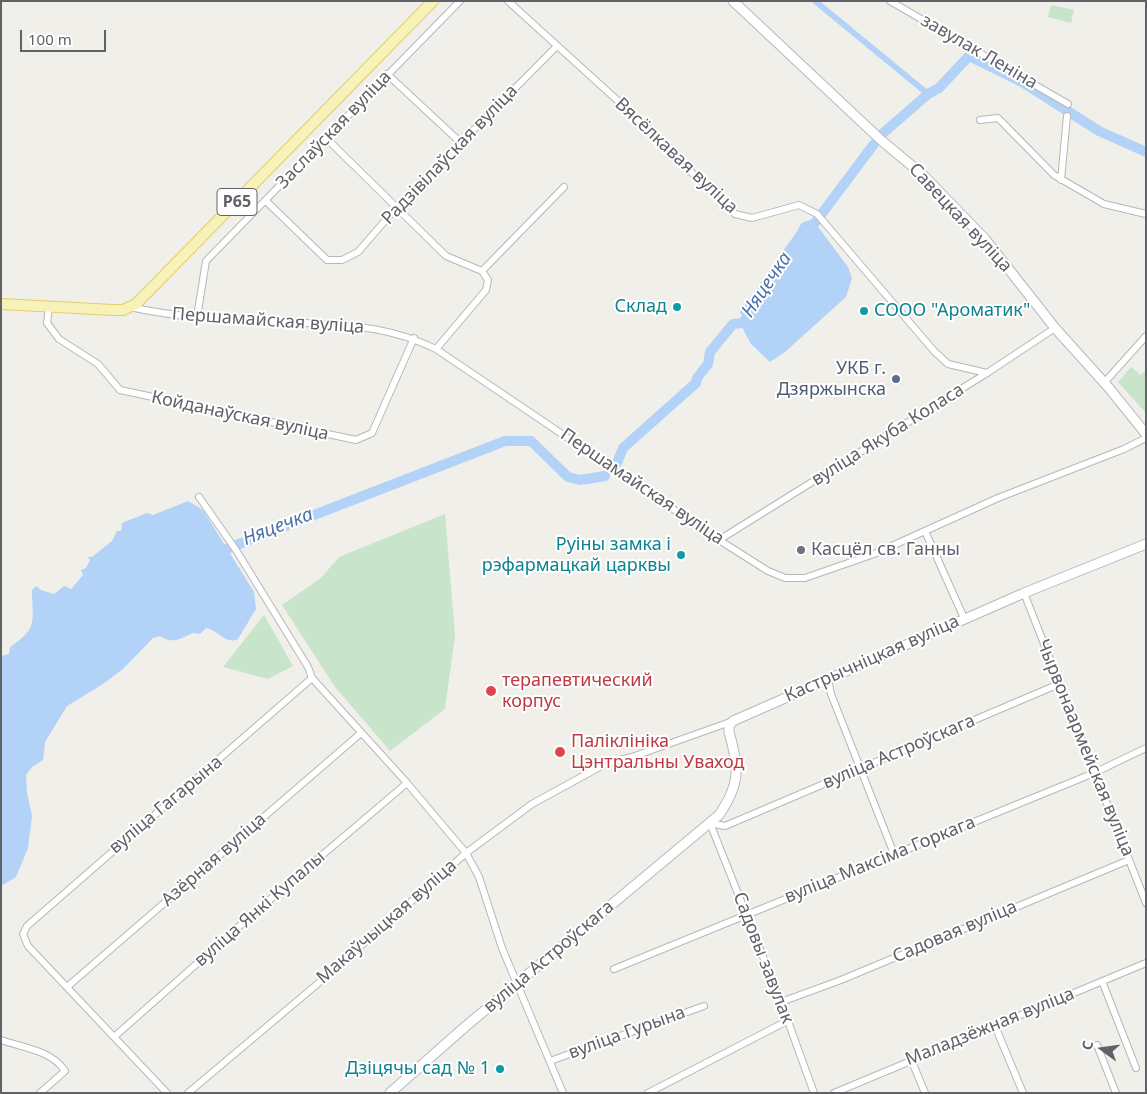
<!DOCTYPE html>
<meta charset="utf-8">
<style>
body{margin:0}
#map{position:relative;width:1147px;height:1094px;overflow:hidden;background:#f0efe9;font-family:"Noto Sans",sans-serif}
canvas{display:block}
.frame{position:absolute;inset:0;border:2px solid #606267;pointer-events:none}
.north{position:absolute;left:1077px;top:1024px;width:50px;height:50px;-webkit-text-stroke:4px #fff;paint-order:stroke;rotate:284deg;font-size:14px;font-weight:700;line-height:20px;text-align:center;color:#606267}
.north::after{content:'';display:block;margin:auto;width:18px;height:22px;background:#606267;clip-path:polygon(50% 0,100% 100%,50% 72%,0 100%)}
.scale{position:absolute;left:20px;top:30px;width:86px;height:22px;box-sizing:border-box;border:2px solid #606267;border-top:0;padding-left:6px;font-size:15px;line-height:18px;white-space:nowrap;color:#606267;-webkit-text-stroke:4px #fff;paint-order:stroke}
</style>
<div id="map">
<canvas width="1147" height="1094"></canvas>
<div class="frame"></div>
<div class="north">С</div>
<div class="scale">100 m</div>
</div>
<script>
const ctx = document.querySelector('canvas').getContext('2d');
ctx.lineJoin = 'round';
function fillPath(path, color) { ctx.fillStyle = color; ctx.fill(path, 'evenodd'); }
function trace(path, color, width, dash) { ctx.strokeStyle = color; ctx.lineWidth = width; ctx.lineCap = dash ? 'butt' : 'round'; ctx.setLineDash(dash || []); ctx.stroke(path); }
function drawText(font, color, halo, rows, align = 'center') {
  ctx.font = font + ' "Noto Sans",sans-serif'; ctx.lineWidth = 4; ctx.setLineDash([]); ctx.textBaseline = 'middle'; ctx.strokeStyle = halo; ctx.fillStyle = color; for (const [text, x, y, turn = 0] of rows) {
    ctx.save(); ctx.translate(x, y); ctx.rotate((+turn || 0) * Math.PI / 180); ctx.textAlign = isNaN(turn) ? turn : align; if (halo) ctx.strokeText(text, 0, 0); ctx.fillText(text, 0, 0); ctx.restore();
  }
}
fillPath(new Path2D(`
 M 1051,5 L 1074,10 L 1071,23 L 1048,17 Z
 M 1131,367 L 1141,375 L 1146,369 L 1146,413 L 1118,382 Z
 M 445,514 L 455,635 L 445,709 L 390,751 L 335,687 L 282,605 L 321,578 L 339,557 Z
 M 264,615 L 293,666 L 268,679 L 223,667 Z`), '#c8e4cb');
fillPath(new Path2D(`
 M 803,223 L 816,224 L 848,267 L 852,278 L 846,297 L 785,352 L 770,362 L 751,344 L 743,329 L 745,321 L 740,312 Z
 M 188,501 L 203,510 L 254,592 L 256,609 L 238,639 C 226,645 218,630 206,628 L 200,634 L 193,633 C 181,638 173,645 160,636 L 153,638 L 123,669 L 103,684 L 67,706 L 45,742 L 43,760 L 32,767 L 26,775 L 27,792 L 32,816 L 28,848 L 16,877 L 1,886 L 1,656 L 9,654 L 10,647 C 39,628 32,621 32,590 L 36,586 L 41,590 L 54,594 L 64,586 L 71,589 L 83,575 L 81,570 L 86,568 L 90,560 L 88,557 L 92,557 L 112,541 L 117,531 L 121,531 L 122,523 L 147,513 L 153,515 Z`), '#b2d3f7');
trace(new Path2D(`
 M 815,1 L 928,94`), '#b2d3f7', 6);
trace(new Path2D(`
 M 882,134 L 928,94 L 939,88 L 969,56 L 1022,82 L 1099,131 L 1146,152
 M 803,231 L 805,227 L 814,224 L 874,144
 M 617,463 L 623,448 L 696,383 L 697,378 L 708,364 L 710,352 L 733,324 L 743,323 L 751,310
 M 216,553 L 505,441 L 531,441 L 568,477 L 580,480 L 605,476`), '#b2d3f7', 10);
const street = new Path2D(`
 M 508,1 L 671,149 L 688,169 L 735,214 L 752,218 L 799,205 L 817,214 L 934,351 L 948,364 L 987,373
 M 890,1 L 1068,104
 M 387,74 L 460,142
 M 980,120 L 998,118 L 1054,175 L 1104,204 L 1146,214
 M 326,138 L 446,256 L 482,271
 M 1061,180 L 1067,116
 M 266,201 L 327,260 L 342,260 L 358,252 L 396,208 L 556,47
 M 482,271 L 564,187
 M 49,307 L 47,323 L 59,339 L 98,364 L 120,390 L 356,440 L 372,433 L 414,338
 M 130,307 C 187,320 247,320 306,323 C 356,326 390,327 436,349 L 719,540 L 768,571 L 785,578 L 805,578 L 874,554 L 998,498 L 1124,449 L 1146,438
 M 197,317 L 206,261 L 460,1
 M 436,349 L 486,290 L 488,280 L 482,271
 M 1104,383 L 1146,336
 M 199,497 L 236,550 L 308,667 L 312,678 L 407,783 L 466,853 L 479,877 L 502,948 L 563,1093
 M 925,531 L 964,618
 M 719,540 L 987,373 L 1055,328
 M 1024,593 L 1146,903
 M 828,678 L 831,694 L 894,854
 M 710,823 L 725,826 L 1059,684
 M 710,823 L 781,1002 L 814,1093
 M 614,969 L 1094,773 L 1146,748
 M 1102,981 L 1136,1068
 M 67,987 L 361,733
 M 781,1002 L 841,980 L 1129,860
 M 995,1026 L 1023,1093
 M 114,1037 L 253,914 L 407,783
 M 1,1040 C 24,1048 51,1050 65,1071 L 40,1093
 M 1097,1045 L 1116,1093
 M 911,1059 L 925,1093
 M 550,1061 L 704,1006
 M 167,1093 L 28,946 L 23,934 L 27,926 L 312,678
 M 188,1093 L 315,986 L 466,853 L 532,804 L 607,763 L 632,757 L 733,721
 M 648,1093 L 787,1021
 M 834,1093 L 1146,963`);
const secondary = new Path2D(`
 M 733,1 L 882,141 L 923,175 L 985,239 L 1055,328 L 1109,388 L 1146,434
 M 390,1093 L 466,1026 L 719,815 C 741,783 739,767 729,732 L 729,726 L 733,721 L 1024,593 L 1146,544`);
const primary = new Path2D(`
 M 1,304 L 113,310 L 123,310 L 136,304 L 433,1`);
trace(street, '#b5b7bb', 8);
trace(secondary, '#b7b9be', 11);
trace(primary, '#e4cd6e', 12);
trace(street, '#fff', 6);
trace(secondary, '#fff', 9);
trace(primary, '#f7f2b7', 10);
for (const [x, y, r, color] of [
 [677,307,5,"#0f9aa8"],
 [864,311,5,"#0f9aa8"],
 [896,379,5,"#5c6f8a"],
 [801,550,5,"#6b7280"],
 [681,555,5,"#0f9aa8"],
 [491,691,6,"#e0444e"],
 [560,752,6,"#e0444e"],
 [500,1069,5,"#0f9aa8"]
]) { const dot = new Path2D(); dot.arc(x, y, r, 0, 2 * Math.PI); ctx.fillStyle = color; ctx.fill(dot); trace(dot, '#fff', 2); }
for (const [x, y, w] of [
 [237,202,40]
]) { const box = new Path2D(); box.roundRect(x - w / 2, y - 13.5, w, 27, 4); ctx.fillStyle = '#fff'; ctx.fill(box); trace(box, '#606267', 1); }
drawText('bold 16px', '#606267', null, [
 ["Р65",237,202]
]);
drawText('18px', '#606267', '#fff', [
 ["завулак Леніна",979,52,30],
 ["Заслаўская вуліца",334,130,-46],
 ["Радзівілаўская вуліца",450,155,-46],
 ["Вясёлкавая вуліца",676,156,43],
 ["Савецкая вуліца",960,218,47],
 ["Першамайская вуліца",268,321,4],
 ["Койданаўская вуліца",240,416,12],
 ["вуліца Якуба Коласа",888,435,-32],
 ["Першамайская вуліца",642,487,34],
 ["Кастрычніцкая вуліца",872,659,-24],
 ["Чырвонаармейская вуліца",1085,748,68],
 ["вуліца Астроўскага",899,752,-23],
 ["вуліца Гагарына",166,805,-40],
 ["Азёрная вуліца",214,860,-41],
 ["вуліца Максіма Горкага",880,860,-22],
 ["вуліца Янкі Купалы",260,909,-41],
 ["Макаўчыцкая вуліца",387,922,-41],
 ["Садовая вуліца",955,932,-23],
 ["вуліца Астроўскага",549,957,-40],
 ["Садовы завулак",763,958,69],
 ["Маладзёжная вуліца",990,1027,-22],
 ["вуліца Гурына",627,1033,-20]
]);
drawText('18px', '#0d838f', '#fff', [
 ["Склад",667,307],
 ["СООО \"Ароматик\"",874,311,"left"],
 ["Руіны замка і",671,545],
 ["рэфармацкай царквы",671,566],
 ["Дзіцячы сад № 1",490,1069]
], 'right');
drawText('18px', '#4e5e75', '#fff', [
 ["УКБ г.",886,369],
 ["Дзяржынска",886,390]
], 'right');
drawText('18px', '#5b616d', '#fff', [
 ["Касцёл св. Ганны",811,550]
], 'left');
drawText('18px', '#be3a42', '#fff', [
 ["терапевтический",502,681],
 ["корпус",502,702],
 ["Паліклініка",571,742],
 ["Цэнтральны Уваход",571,763]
], 'left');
drawText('italic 19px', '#4f72a8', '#fff', [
 ["Няцечка",767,285,-56],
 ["Няцечка",278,527,-21]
]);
</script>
